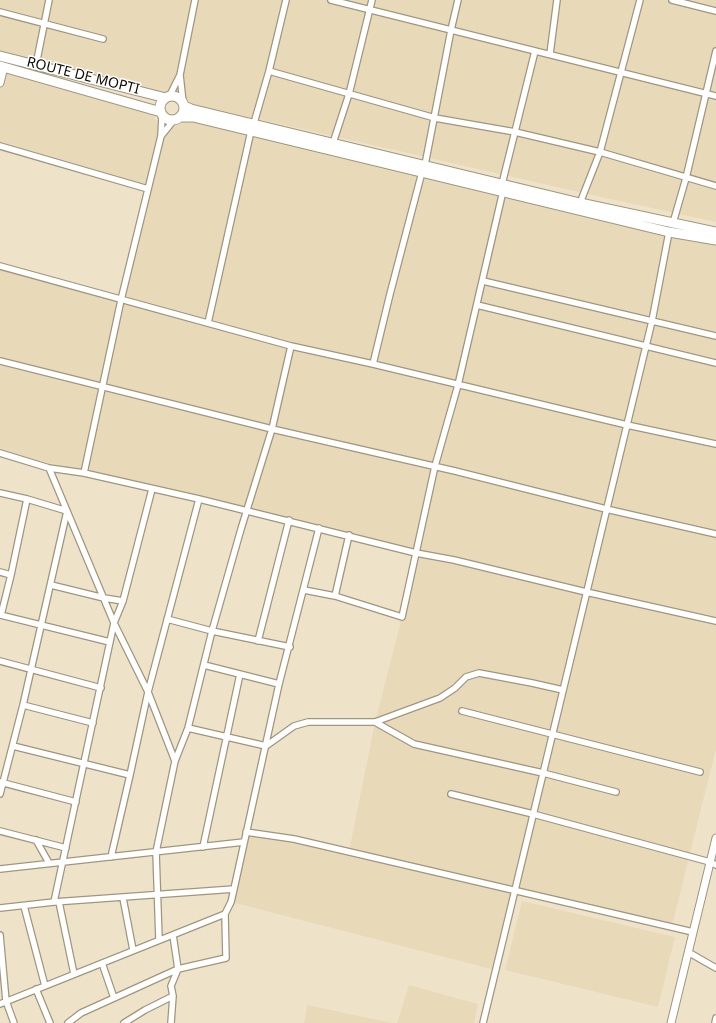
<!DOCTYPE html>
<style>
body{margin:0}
canvas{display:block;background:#eee3c9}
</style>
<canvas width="716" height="1023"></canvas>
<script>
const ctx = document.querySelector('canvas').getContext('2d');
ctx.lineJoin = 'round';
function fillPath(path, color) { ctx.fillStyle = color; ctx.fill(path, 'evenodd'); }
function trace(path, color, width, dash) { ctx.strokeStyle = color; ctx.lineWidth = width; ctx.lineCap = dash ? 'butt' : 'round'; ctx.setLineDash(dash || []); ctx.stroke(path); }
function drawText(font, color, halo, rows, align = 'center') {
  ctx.font = font + ' "Noto Sans",sans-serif'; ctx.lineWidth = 3; ctx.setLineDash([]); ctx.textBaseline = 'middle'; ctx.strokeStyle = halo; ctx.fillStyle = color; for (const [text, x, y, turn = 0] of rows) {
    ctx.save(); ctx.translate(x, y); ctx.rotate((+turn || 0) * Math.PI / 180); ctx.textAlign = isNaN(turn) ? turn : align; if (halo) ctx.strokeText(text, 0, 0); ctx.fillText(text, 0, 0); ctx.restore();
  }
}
fillPath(new Path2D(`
 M 0,0 L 716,0 L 716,222 L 592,195 L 166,98 L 0,51 Z
 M 0,70 L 151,107 L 161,135 L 190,116 L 716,240 L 716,749 L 672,926 L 515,890 L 495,970 L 231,902 L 246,832 L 349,851 L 375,722 L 402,617 L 416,553 L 0,451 L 0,266 L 121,300 L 148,189 L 0,147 Z
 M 522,901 L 675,937 L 658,1007 L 505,970 Z
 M 409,985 L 478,1004 L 474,1023 L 397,1023 Z
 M 307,1005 L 393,1023 L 304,1023 Z`), '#e8dab9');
const minor = new Path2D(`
 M 331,0 L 716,96
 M 672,0 L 716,11
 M 0,12 L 103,39
 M 550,54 L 557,0
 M 36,65 L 49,0
 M 269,71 L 435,118 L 515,132 L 600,152 L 716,186
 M 169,97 L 180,75
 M 183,102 L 180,75 L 195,0
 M 254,123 L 269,71 L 286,0
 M 161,136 L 174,120
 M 333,143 L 349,94 L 372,0
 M 0,146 L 148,189
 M 425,165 L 451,30 L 458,0
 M 580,203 L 600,152 L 640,0
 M 673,223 L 686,178 L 716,51
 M 0,266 L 291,346 L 373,364 L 627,425 L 716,444
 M 483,281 L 716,336
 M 477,305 L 716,363
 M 208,323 L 251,131
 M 0,361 L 272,429 L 455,471 L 606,509 L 716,534
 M 373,364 L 390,294 L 422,172
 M 0,453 L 49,468 L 84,473 L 199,499 L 416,553 L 454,560 L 586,592 L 716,621
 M 49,468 L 114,623 L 148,692 L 175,761
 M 84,473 L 121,300 L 161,136 L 162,115
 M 0,493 L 27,499 L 67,511 L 23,705 L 0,794
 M 0,572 L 11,575
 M 51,585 L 104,598 L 123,601
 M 304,590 L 335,596 L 402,617 L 435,466 L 458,385 L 503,191 L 502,184 L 535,51
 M 335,596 L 349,535
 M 0,615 L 110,642
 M 1,615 L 11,575 L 27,499
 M 167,619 L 212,631 L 290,647
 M 258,641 L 289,520
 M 0,661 L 101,688
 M 204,665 L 279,684
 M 23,705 L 93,723
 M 462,711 L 700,772
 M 375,722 L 414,744 L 543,773 L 616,792
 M 188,728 L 266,746 L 294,726 L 308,722 L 375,722 L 440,698 L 455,688 L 466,677 L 479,673 L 532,683 L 563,690
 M 13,746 L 130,775
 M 0,782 L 76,802
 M 451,794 L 533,814 L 710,862 L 716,865
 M 0,831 L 66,848
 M 246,832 L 294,839 L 693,932
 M 36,840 L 49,863
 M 203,847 L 240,674
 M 111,857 L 130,775 L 148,692 L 199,499
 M 0,869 L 244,842
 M 123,898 L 133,950
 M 54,902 L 114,623 L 123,601 L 152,489
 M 59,902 L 74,974
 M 24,906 L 45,986
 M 0,908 L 54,902 L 234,889
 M 0,935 L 6,1001 L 14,1023
 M 159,940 L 156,852 L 175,761 L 188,728 L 212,631 L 241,529 L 272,429 L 291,346
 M 688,952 L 716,968
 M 102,963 L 114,998
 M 36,989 L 50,1023
 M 0,1004 L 225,914
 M 68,1023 L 81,1013 L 178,969 L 226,958 L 225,914 L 231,902 L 234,889 L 279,684 L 319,528
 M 124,1023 L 145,1010 L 173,996
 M 171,1023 L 173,996 L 171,986 L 178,969 L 173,935
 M 483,1023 L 652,321 L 669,232
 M 715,1023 L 716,1018`);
const tertiary = new Path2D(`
 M 0,83 L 4,67
 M 671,1023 L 716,838`);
const trunk = new Path2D(`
 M 0,56 L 166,98
 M 0,66 L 161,112
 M160 108a12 12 0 1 1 24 0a12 12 0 1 1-24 0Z
 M 184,106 L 191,109 L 580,203 L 716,232
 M 181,117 L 193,117 L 669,232 L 716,240`);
trace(minor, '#a0967e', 8);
trace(tertiary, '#a0967e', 9);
trace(trunk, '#a0967e', 11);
trace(minor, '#fff', 5.5);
trace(tertiary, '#fff', 7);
trace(trunk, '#fff', 9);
drawText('14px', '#0e0b04', '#fff', [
 ["ROUTE DE MOPTI",83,76,14]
]);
</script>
